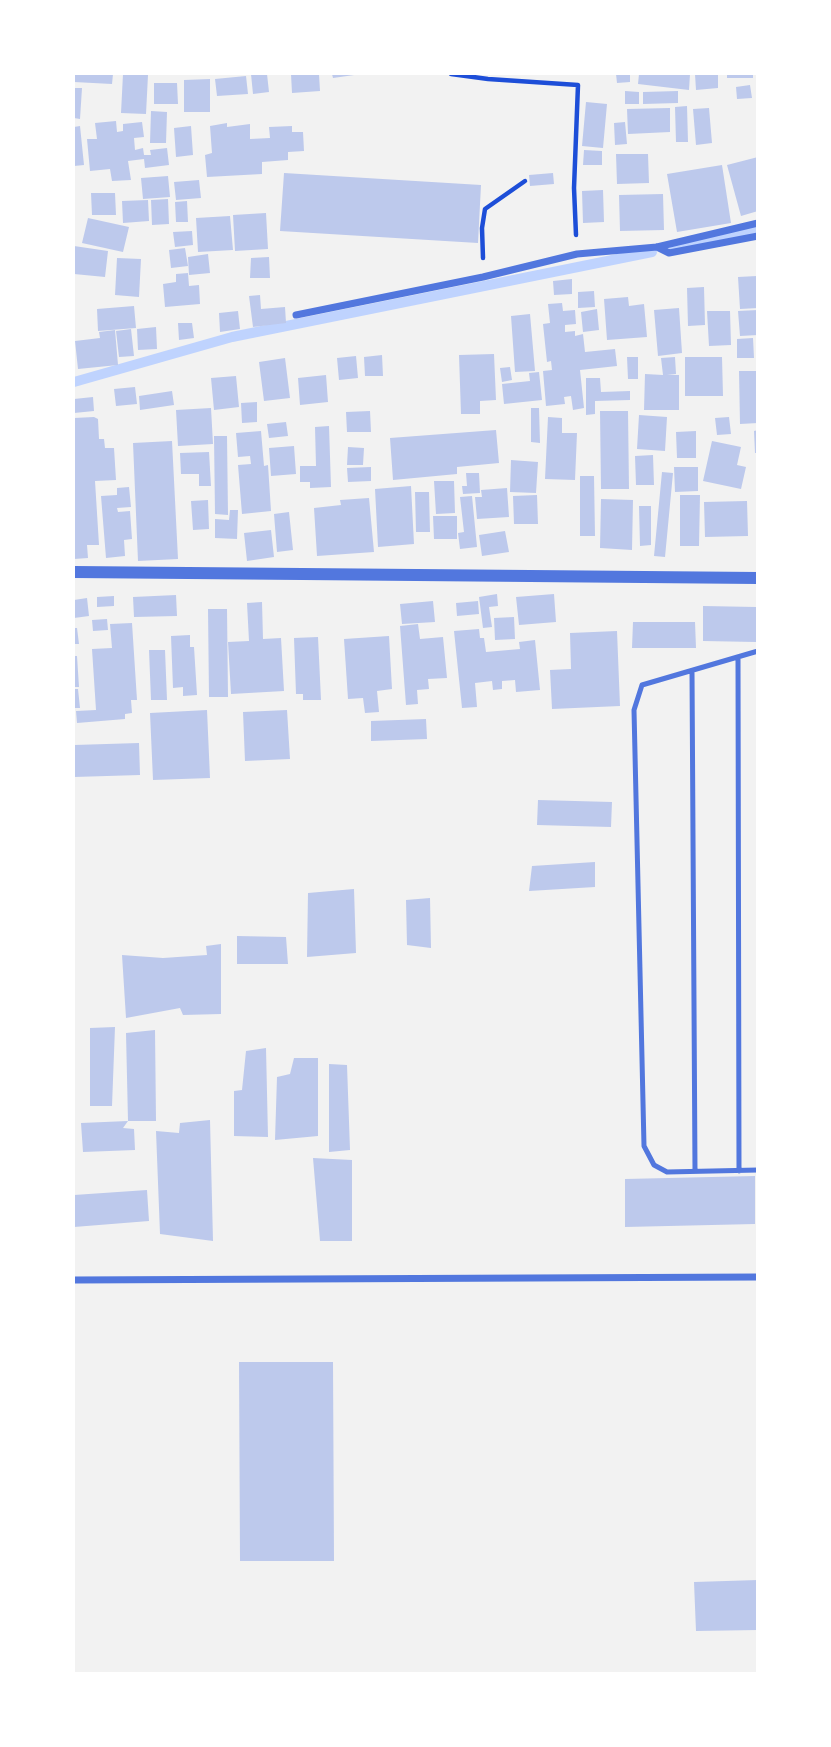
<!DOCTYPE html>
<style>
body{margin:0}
#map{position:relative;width:831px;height:1747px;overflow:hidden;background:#f2f2f2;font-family:Signika,sans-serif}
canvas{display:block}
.frame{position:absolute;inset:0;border:75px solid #fff;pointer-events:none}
</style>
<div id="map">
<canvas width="831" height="1747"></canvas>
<div class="frame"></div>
</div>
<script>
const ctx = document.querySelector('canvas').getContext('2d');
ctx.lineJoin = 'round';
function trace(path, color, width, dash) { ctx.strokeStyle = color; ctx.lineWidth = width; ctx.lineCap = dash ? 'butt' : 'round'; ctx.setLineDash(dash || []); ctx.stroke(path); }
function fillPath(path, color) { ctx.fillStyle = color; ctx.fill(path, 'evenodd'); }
trace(new Path2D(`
 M 667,248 L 758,230
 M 74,382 L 232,337 L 652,252`), '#bfd3fe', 10);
fillPath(new Path2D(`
 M 74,74 L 113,74 L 112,84 L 74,82 Z
 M 123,74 L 148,75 L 146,114 L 121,113 Z
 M 251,74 L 267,74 L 269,92 L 253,94 Z
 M 291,74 L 319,74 L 320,91 L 292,93 Z
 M 332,74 L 354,74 L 354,75 L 333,78 Z
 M 616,74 L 630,74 L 630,82 L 617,83 Z
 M 639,74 L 690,74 L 689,90 L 638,84 Z
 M 695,74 L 718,74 L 718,88 L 696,90 Z
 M 727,74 L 753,74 L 753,78 L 727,78 Z
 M 246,76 L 248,94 L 217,96 L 215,79 Z
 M 210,79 L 210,112 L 184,112 L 184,80 Z
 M 154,83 L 177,83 L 178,104 L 154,104 Z
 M 750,85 L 752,98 L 737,99 L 736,87 Z
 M 74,88 L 82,88 L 80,119 L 74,118 Z
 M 625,91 L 639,92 L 639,104 L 625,104 Z
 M 678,91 L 678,103 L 643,104 L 643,92 Z
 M 586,102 L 607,104 L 603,148 L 582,146 Z
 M 687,106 L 688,142 L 676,142 L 675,107 Z
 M 670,108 L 670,132 L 628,134 L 627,109 Z
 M 709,108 L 712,143 L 696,145 L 693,109 Z
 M 151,111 L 167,112 L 166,143 L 150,143 Z
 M 116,121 L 117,132 L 123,131 L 123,124 L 142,122 L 144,137 L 134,138 L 135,150 L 143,148 L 144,155 L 151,155 L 150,150 L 167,148 L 169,165 L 145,168 L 144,159 L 128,161 L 131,180 L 112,181 L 110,169 L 90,171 L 87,139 L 97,139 L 95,123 Z
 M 625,122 L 627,144 L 615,145 L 614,123 Z
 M 227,123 L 227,127 L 250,124 L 250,139 L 270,138 L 269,127 L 292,126 L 292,132 L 303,132 L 304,151 L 288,152 L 288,160 L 262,162 L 262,174 L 207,177 L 205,155 L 212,153 L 210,126 Z
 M 80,126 L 84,165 L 74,166 L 74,127 Z
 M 191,126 L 193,155 L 176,157 L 174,128 Z
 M 584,150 L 602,151 L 602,165 L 583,165 Z
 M 616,154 L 648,154 L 649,183 L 617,184 Z
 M 758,157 L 758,211 L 741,216 L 727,165 Z
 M 722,165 L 731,223 L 677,232 L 667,174 Z
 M 284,173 L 481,185 L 478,243 L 280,231 Z
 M 553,173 L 554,184 L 530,186 L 529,175 Z
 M 168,176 L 170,197 L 143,199 L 141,178 Z
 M 199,180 L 201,198 L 176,200 L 174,182 Z
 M 603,190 L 604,222 L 583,223 L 582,191 Z
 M 91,193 L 115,193 L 116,215 L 92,215 Z
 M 663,194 L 664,230 L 620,231 L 619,195 Z
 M 168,199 L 169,224 L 152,225 L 151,200 Z
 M 148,200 L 149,221 L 123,223 L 122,201 Z
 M 187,201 L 188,222 L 176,222 L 175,202 Z
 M 266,213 L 268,249 L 235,251 L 233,215 Z
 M 230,216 L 233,250 L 198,252 L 196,218 Z
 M 88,218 L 129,227 L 123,252 L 82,243 Z
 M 192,231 L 193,245 L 175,247 L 173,232 Z
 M 74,246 L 108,251 L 105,277 L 74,274 Z
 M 185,248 L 188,266 L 171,268 L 169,250 Z
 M 208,254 L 210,273 L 189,275 L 188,257 Z
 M 269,257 L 270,278 L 250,278 L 251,258 Z
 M 117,258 L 141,259 L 139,297 L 115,295 Z
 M 188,273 L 189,286 L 199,285 L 200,304 L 165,307 L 163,284 L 176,282 L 176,274 Z
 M 757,276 L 758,308 L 740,309 L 738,277 Z
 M 572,279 L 572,294 L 554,295 L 553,281 Z
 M 704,287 L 705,325 L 688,326 L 687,288 Z
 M 594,291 L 595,307 L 578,308 L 578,292 Z
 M 260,295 L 261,309 L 285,307 L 286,323 L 253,327 L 249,296 Z
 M 628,297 L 629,306 L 644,304 L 647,337 L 607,340 L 604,299 Z
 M 562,303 L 563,311 L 575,310 L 576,324 L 565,325 L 565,332 L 575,331 L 575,336 L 583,334 L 585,352 L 615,349 L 617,366 L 580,370 L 584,408 L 573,410 L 571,396 L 564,397 L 565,404 L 546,406 L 543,371 L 552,370 L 551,361 L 547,362 L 543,324 L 550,323 L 548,304 Z
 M 134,306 L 136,328 L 98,331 L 97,309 Z
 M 679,308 L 682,353 L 658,356 L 654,310 Z
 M 597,309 L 599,330 L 583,332 L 581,312 Z
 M 758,310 L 758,335 L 740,336 L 738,311 Z
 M 238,311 L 240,329 L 220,332 L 219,313 Z
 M 707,311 L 730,311 L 731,345 L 709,346 Z
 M 530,314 L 535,371 L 515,372 L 511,316 Z
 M 178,323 L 192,323 L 194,338 L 179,340 Z
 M 156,327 L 157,349 L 138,350 L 137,329 Z
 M 131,329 L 134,356 L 119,357 L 116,331 Z
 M 115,330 L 118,365 L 78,369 L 75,341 L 100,338 L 99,332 Z
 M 753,338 L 754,358 L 737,358 L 737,339 Z
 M 494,354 L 496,400 L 480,401 L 480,414 L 461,414 L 459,355 Z
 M 382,355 L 383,376 L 365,376 L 364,357 Z
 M 356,356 L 358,378 L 339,380 L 337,358 Z
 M 627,357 L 638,357 L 638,379 L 628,379 Z
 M 675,357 L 676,374 L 667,375 L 679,375 L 679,410 L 644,410 L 645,374 L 663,375 L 661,358 Z
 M 685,357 L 722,357 L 723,396 L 685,396 Z
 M 285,358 L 290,398 L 264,401 L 259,362 Z
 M 510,367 L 512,380 L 502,382 L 500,368 Z
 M 739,371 L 758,371 L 758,423 L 740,424 Z
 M 539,372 L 542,400 L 504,404 L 502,384 L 530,381 L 529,373 Z
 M 326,375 L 328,402 L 300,405 L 298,378 Z
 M 236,376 L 239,407 L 214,410 L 211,378 Z
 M 586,378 L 600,378 L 601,392 L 630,391 L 630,400 L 595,401 L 595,414 L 586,415 Z
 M 135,387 L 137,404 L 116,406 L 114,389 Z
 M 172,391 L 174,405 L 140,410 L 139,396 Z
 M 93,397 L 94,411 L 74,413 L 74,399 Z
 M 257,402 L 257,422 L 242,423 L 241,403 Z
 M 211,408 L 213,444 L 178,446 L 176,410 Z
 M 531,408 L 539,408 L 540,443 L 531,442 Z
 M 370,411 L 371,432 L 347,432 L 346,412 Z
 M 600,411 L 628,411 L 629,489 L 601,489 Z
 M 639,415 L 667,417 L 665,451 L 637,449 Z
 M 94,417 L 98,419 L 99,439 L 104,439 L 105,448 L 114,448 L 116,480 L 95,481 L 99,545 L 87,545 L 88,558 L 74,559 L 74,418 Z
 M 548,417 L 562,418 L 562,433 L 577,433 L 575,480 L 545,479 Z
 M 729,417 L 731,434 L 717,435 L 715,418 Z
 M 286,422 L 288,436 L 269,438 L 267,424 Z
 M 329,426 L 331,487 L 310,488 L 310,482 L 300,482 L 300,466 L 316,466 L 315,427 Z
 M 496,430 L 499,463 L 457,467 L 457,474 L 393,480 L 390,438 Z
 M 758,430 L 758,453 L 755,453 L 754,431 Z
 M 261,431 L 264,466 L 268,465 L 271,511 L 242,514 L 238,465 L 251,464 L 250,456 L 238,457 L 236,433 Z
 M 696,431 L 696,458 L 677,458 L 676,432 Z
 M 214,436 L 227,436 L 228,515 L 215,514 Z
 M 172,441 L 178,559 L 138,561 L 133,443 Z
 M 712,441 L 741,447 L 737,465 L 746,467 L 741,489 L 703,481 Z
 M 294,446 L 296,474 L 271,476 L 269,448 Z
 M 348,447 L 364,448 L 363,465 L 347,465 Z
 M 209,452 L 211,486 L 199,486 L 199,474 L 181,474 L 180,453 Z
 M 653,455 L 654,485 L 636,485 L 635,456 Z
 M 511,460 L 538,462 L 536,493 L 510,492 Z
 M 371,467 L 371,481 L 348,482 L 347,468 Z
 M 674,467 L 698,467 L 698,491 L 675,492 Z
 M 662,472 L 673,473 L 665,557 L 654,556 Z
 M 466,473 L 479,473 L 480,493 L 463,494 L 462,486 L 467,486 Z
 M 580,476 L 594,476 L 595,536 L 580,536 Z
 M 434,481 L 454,481 L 455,513 L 436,514 Z
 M 411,486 L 414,544 L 378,547 L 375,489 Z
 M 129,487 L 131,507 L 117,508 L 118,512 L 130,511 L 132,539 L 124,540 L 125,556 L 106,558 L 101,496 L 117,495 L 117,488 Z
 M 507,488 L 509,517 L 477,519 L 475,497 L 482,497 L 481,490 Z
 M 415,492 L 429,492 L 430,532 L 416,532 Z
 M 537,495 L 538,524 L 514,524 L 513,496 Z
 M 680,495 L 700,495 L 699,546 L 680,546 Z
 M 472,496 L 477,547 L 460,549 L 458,533 L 464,532 L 460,497 Z
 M 369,498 L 374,552 L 317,556 L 314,508 L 341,505 L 340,500 Z
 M 601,499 L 633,500 L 632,550 L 600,548 Z
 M 208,500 L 209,529 L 193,530 L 191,501 Z
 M 747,501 L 748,536 L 705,537 L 704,502 Z
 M 639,506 L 651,506 L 651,545 L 640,546 Z
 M 230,510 L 238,510 L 237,539 L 215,538 L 215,519 L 229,520 Z
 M 289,512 L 293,550 L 277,552 L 274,514 Z
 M 433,516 L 457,516 L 457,539 L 434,539 Z
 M 271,530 L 274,557 L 247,561 L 244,533 Z
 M 505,531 L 509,552 L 482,556 L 479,535 Z
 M 497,594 L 498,606 L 489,607 L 492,627 L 483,628 L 479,597 Z
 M 554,594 L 556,622 L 519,625 L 516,597 Z
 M 176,595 L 177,616 L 134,617 L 133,597 Z
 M 114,596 L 114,606 L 97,607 L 97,597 Z
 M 87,598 L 89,616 L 74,618 L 74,600 Z
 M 433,601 L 435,622 L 402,624 L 400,604 Z
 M 478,601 L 479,614 L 457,616 L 456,603 Z
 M 262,602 L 263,639 L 281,638 L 284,691 L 231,694 L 228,642 L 249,641 L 247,603 Z
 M 703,606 L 756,607 L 756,642 L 703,641 Z
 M 208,609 L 227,609 L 228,697 L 209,697 Z
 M 514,617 L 515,639 L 495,640 L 494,618 Z
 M 107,619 L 108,630 L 93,631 L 92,620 Z
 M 633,622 L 695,622 L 696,648 L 632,648 Z
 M 132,623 L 137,700 L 131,700 L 132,713 L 125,714 L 125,719 L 77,723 L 76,711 L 96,710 L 92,649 L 112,648 L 110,624 Z
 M 418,624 L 420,639 L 443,637 L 447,678 L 428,679 L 429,689 L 417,690 L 418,704 L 406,705 L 400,626 Z
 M 74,628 L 77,628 L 79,644 L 74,644 Z
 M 479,629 L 480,638 L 484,638 L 486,652 L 520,649 L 519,642 L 535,640 L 540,690 L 516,692 L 515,680 L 502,681 L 502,689 L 493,690 L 492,681 L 475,683 L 477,707 L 462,708 L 454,631 Z
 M 617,631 L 620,706 L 552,709 L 550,670 L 571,669 L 570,633 Z
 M 190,635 L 190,647 L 194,647 L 197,695 L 183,696 L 183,687 L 173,688 L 171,636 Z
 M 389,636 L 392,689 L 377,691 L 379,712 L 365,713 L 363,698 L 348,699 L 344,639 Z
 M 318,637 L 321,700 L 303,700 L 303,694 L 296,694 L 294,638 Z
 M 149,650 L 165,650 L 167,700 L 151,700 Z
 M 74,656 L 77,656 L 79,687 L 74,687 Z
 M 74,689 L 78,689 L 80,708 L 74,708 Z
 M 207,710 L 210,778 L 153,780 L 150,713 Z
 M 287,710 L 290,759 L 245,761 L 243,712 Z
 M 426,719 L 427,739 L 371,741 L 371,721 Z
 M 139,743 L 140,775 L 74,777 L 74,745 Z
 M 538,800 L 612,802 L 611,827 L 537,825 Z
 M 595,862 L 595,887 L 529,891 L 532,866 Z
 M 354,889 L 356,953 L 307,957 L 308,893 Z
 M 430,898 L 431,948 L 407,945 L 406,900 Z
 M 237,936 L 286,937 L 288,964 L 237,964 Z
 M 221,944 L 221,1014 L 183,1015 L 180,1008 L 126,1018 L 122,955 L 163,958 L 207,955 L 206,946 Z
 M 115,1027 L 112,1106 L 90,1106 L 90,1028 Z
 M 155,1030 L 156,1121 L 128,1121 L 126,1033 Z
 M 266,1048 L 268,1137 L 234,1136 L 234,1091 L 242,1090 L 246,1051 Z
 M 294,1058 L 318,1058 L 318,1136 L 275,1140 L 277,1077 L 290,1074 Z
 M 329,1064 L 347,1065 L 350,1150 L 329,1152 Z
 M 210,1120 L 213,1241 L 160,1234 L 156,1131 L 179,1133 L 180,1123 Z
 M 128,1121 L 123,1128 L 134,1129 L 135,1150 L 83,1152 L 81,1123 Z
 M 313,1158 L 352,1160 L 352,1241 L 320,1241 Z
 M 755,1176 L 755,1224 L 625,1227 L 625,1179 Z
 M 147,1190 L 149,1221 L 74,1227 L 74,1195 Z
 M 239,1362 L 333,1362 L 334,1561 L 240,1561 Z
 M 758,1580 L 758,1630 L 696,1631 L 694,1582 Z`), '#bdc9ec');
trace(new Path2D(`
 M 451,74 L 488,79 L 578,85 L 574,188 L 576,235
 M 483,258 L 482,228 L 485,209 L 525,181`), '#1d4ed8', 4.5);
trace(new Path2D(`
 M 758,651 L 642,685 L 634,710 L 644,1146 L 654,1165 L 667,1172 L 758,1170
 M 738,657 L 739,1171
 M 692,671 L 695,1171`), '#5277de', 5);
trace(new Path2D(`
 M 657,247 L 669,253 L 758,236
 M 296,315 L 483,277 L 577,254 L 657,247 L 758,223
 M 74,1280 L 758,1277`), '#5277de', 7);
trace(new Path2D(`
 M 74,572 L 758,578`), '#5277de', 12);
</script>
